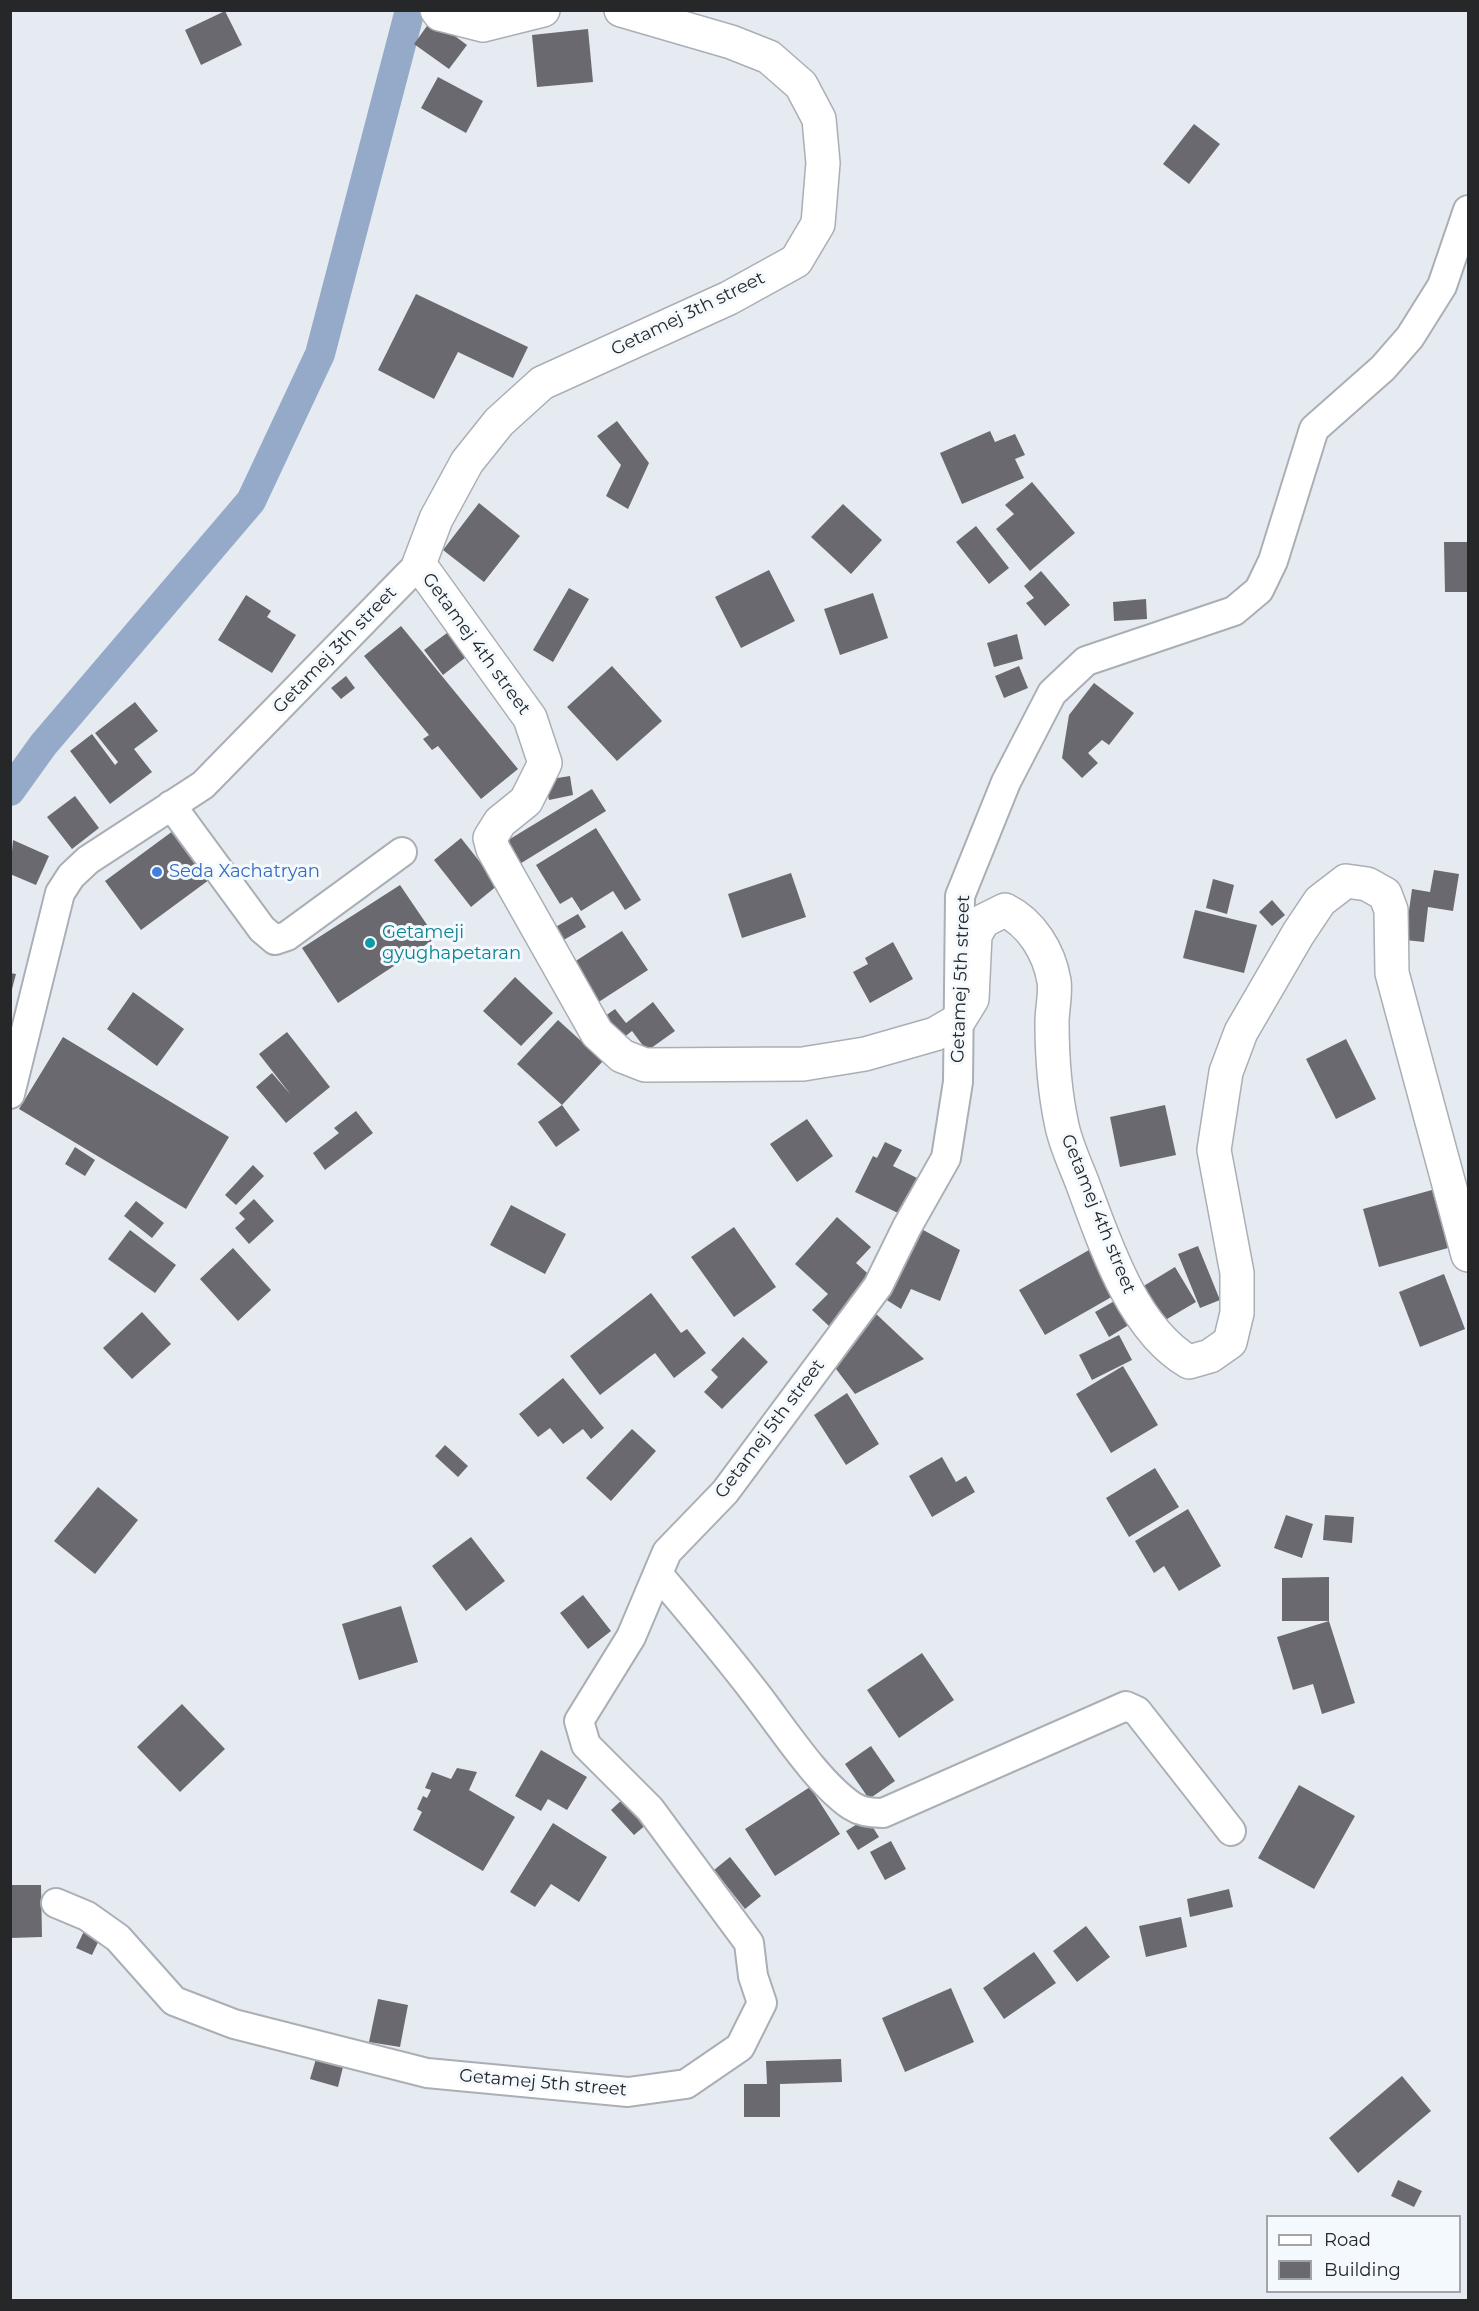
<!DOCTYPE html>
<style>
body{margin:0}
#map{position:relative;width:1479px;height:2311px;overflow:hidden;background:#e6ebf2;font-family:Montserrat,sans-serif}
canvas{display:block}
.frame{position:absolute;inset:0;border:12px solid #252729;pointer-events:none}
.legend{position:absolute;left:1266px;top:2215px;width:195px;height:78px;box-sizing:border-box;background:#f4f9fe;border:2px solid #a1a5a9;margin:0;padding:8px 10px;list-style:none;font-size:18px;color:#252729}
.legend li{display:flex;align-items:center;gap:12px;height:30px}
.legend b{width:30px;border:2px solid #a1a5a9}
</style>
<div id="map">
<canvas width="1479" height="2311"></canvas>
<div class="frame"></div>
<ul class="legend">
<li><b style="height:8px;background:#fff"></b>Road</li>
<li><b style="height:16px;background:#6a6970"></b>Building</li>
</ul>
</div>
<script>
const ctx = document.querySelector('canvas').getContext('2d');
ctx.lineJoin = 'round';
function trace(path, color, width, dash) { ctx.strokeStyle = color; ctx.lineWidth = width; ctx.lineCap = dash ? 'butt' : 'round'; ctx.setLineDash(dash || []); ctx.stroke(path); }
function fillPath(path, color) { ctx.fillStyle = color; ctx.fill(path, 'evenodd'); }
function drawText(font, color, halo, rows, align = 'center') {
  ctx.font = font + ' Montserrat,sans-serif'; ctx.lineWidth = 6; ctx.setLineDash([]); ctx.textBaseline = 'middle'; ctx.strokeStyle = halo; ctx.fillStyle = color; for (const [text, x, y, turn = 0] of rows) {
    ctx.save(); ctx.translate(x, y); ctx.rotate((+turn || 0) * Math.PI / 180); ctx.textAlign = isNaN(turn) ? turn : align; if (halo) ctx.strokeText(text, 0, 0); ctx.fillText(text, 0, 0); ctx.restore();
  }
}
trace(new Path2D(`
 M 10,791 L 43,745 L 251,501 L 320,354 L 410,10`), '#95aac9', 30);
fillPath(new Path2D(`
 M 225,11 L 242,45 L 201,65 L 185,30 Z
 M 432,19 L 467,45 L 449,69 L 414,44 Z
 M 588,29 L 593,82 L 537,87 L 532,35 Z
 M 438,77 L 483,101 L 466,133 L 421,108 Z
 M 1194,124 L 1220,144 L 1189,184 L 1163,164 Z
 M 416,294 L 528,347 L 513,378 L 458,352 L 434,399 L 378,370 Z
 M 617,421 L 649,463 L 628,509 L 606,496 L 621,465 L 597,436 Z
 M 990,431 L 995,442 L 1015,434 L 1025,455 L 1015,459 L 1024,478 L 962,504 L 940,453 Z
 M 1032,482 L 1075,533 L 1030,571 L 996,529 L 1014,514 L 1005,505 Z
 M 479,503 L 520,536 L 484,582 L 443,550 Z
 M 843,504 L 882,540 L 851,574 L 811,537 Z
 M 976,526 L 1009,568 L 989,584 L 956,542 Z
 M 1444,542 L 1468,542 L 1468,592 L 1445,592 Z
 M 769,570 L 795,621 L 741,648 L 715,597 Z
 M 1041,571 L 1070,605 L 1045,626 L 1026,603 L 1034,598 L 1024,586 Z
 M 569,588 L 589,599 L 553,662 L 533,650 Z
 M 873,593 L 888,638 L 840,655 L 824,609 Z
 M 246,595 L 271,611 L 267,617 L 296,635 L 272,673 L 218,640 Z
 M 1146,599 L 1147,619 L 1114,621 L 1113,602 Z
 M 401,626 L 518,769 L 481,799 L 438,746 L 432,750 L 423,739 L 429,735 L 364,656 Z
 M 447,633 L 466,657 L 443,675 L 424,650 Z
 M 1017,634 L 1023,659 L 994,667 L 987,643 Z
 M 612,666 L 662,721 L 617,761 L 567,707 Z
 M 1019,666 L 1028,688 L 1004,698 L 995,676 Z
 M 346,676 L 355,688 L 341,699 L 331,688 Z
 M 1094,683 L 1134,713 L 1109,745 L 1102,740 L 1088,753 L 1098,763 L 1082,778 L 1062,758 L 1069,715 Z
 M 135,702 L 158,731 L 134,749 L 152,772 L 110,804 L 70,751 L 92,734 L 115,765 L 118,762 L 95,733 Z
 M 570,776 L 573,795 L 549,800 L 545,780 Z
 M 592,789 L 606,811 L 518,865 L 505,842 Z
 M 75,796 L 99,828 L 72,849 L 47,817 Z
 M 177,828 L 213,877 L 141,930 L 105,881 Z
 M 596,828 L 641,900 L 625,910 L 613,891 L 581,911 L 572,897 L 560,904 L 536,865 Z
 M 461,838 L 498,885 L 471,907 L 434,860 Z
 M 13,840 L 49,856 L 36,885 L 10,874 Z
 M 1434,870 L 1459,874 L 1453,911 L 1428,907 L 1424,942 L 1405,940 L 1412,889 L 1430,892 Z
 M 791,873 L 806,917 L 742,938 L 728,894 Z
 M 1213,879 L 1234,885 L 1227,914 L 1206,908 Z
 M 400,885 L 436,938 L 338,1003 L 302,948 Z
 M 1272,900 L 1285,915 L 1272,926 L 1259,912 Z
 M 1195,910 L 1257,925 L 1244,973 L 1183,958 Z
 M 578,914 L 586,927 L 555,945 L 547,932 Z
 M 622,931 L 648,970 L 594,1005 L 568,966 Z
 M 893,942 L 913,979 L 870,1003 L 853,972 L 868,964 L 865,958 Z
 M 10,973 L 16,974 L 11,993 L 10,993 Z
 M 515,977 L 553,1013 L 521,1046 L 483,1011 Z
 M 133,992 L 184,1029 L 157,1066 L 107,1029 Z
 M 653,1002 L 675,1031 L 647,1051 L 632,1031 L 618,1042 L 601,1019 L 615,1009 L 626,1023 Z
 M 558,1020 L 603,1061 L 562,1105 L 517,1064 Z
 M 287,1032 L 330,1087 L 286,1123 L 256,1087 L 272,1073 L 291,1095 L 259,1054 Z
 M 63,1037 L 229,1137 L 186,1209 L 19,1109 Z
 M 1346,1039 L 1376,1099 L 1336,1119 L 1306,1059 Z
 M 562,1105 L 580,1130 L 556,1147 L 538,1122 Z
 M 1165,1105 L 1176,1155 L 1120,1167 L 1110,1117 Z
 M 356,1111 L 373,1133 L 325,1170 L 313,1153 L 339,1133 L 334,1128 Z
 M 807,1119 L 833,1156 L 797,1182 L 770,1144 Z
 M 885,1142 L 902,1150 L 893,1166 L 921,1180 L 904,1216 L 855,1192 L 873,1156 L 877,1158 Z
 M 75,1147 L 95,1160 L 85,1176 L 65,1164 Z
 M 253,1165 L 264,1176 L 236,1205 L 225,1195 Z
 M 1432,1190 L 1448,1248 L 1379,1267 L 1363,1209 Z
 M 254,1199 L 274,1221 L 249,1244 L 235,1228 L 245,1219 L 239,1213 Z
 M 136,1201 L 164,1223 L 152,1238 L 124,1216 Z
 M 511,1205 L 566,1234 L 545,1274 L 490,1245 Z
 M 837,1217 L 871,1247 L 856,1263 L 875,1280 L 830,1327 L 812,1310 L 828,1294 L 795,1264 Z
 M 914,1225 L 960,1250 L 940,1301 L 911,1289 L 901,1309 L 882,1297 Z
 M 734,1227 L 776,1287 L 734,1317 L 691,1257 Z
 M 130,1230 L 176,1265 L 155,1293 L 108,1259 Z
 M 1198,1246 L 1220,1300 L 1200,1308 L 1178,1254 Z
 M 233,1248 L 271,1290 L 238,1321 L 200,1279 Z
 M 1089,1250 L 1115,1295 L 1045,1335 L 1019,1290 Z
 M 1175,1267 L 1196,1302 L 1162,1322 L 1142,1287 Z
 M 1444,1274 L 1465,1329 L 1420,1347 L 1399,1292 Z
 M 651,1293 L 681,1333 L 687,1329 L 706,1353 L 674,1378 L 655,1353 L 600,1395 L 570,1356 Z
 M 1118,1299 L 1132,1323 L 1109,1337 L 1095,1312 Z
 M 873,1311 L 924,1359 L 855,1394 L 830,1361 Z
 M 142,1312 L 171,1344 L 132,1379 L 103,1348 Z
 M 1119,1335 L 1132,1360 L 1092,1380 L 1079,1355 Z
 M 743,1337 L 768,1362 L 722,1409 L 704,1392 L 718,1377 L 711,1370 Z
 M 1123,1366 L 1158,1425 L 1111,1453 L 1076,1394 Z
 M 563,1378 L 604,1428 L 591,1439 L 583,1429 L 563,1444 L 550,1428 L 538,1437 L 519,1414 Z
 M 847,1393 L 879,1444 L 846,1465 L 814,1415 Z
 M 632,1429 L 656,1451 L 611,1501 L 586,1478 Z
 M 445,1445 L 468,1466 L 458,1477 L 435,1456 Z
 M 942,1457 L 956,1482 L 966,1476 L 975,1492 L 932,1517 L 909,1476 Z
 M 1155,1468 L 1179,1507 L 1129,1537 L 1106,1498 Z
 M 98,1487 L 138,1520 L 95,1574 L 54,1541 Z
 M 1188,1509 L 1221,1566 L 1179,1591 L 1164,1566 L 1154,1573 L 1135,1541 Z
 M 1286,1515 L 1313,1524 L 1302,1558 L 1274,1548 Z
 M 1325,1515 L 1354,1517 L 1352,1543 L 1323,1540 Z
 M 471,1537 L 505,1581 L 466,1611 L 432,1566 Z
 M 1329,1577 L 1329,1621 L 1282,1621 L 1282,1578 Z
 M 583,1595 L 611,1631 L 588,1649 L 560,1613 Z
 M 401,1606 L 418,1662 L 359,1680 L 342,1624 Z
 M 1329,1621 L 1355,1703 L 1322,1714 L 1313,1684 L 1293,1690 L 1277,1637 Z
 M 922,1653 L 954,1700 L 899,1738 L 867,1690 Z
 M 182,1704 L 225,1749 L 180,1792 L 137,1747 Z
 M 871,1746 L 895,1781 L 869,1799 L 845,1764 Z
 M 541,1750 L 587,1777 L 567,1810 L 548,1799 L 541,1811 L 515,1796 Z
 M 457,1768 L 477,1772 L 469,1790 L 515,1817 L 483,1871 L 413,1830 L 422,1812 L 417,1809 L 423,1796 L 427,1798 L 431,1790 L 425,1788 L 432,1772 L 451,1779 Z
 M 1299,1785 L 1355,1816 L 1314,1889 L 1258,1858 Z
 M 810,1787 L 840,1834 L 775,1876 L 745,1829 Z
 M 625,1797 L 648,1823 L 634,1835 L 611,1810 Z
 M 867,1818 L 879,1837 L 858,1850 L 846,1831 Z
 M 553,1823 L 607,1857 L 579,1902 L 551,1884 L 535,1907 L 510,1892 Z
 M 891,1841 L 906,1869 L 885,1880 L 870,1852 Z
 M 730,1857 L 761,1896 L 745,1909 L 714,1870 Z
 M 10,1885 L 41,1885 L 42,1937 L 10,1938 Z
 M 1229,1889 L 1233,1907 L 1190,1917 L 1187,1899 Z
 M 1181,1917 L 1187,1947 L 1146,1957 L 1139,1926 Z
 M 1086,1926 L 1110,1957 L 1077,1982 L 1053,1951 Z
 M 85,1929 L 101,1936 L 92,1955 L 76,1948 Z
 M 1034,1952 L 1056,1983 L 1004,2019 L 983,1988 Z
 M 951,1988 L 974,2042 L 905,2072 L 882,2018 Z
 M 378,1999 L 408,2005 L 400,2047 L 369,2042 Z
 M 316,2059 L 343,2067 L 338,2087 L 310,2079 Z
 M 841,2059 L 842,2082 L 780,2084 L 780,2117 L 744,2117 L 744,2084 L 767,2084 L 766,2061 Z
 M 1402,2076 L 1431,2111 L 1358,2173 L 1329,2138 Z
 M 1398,2180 L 1422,2191 L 1414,2207 L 1391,2196 Z`), '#6a6970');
const minor = new Path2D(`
 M 171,805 L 262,929 L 275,940 L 287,936 L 402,852
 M 10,1094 L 60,893 L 71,876 L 88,860 L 203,785 L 419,564
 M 658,1574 C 692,1614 725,1653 757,1695 C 783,1729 818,1783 852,1806 C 861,1812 873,1813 883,1813 L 1126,1706 L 1137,1711 L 1231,1831
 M 56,1903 L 87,1916 L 118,1938 L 174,2001 L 234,2024 L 427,2073 L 628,2092 L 686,2084 L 740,2047 L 762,2003 L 753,1976 L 749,1943 L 650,1809 L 586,1745 L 579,1721 L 631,1637 L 667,1552 L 725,1492 L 878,1286 L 907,1227 L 946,1158 L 958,1082 L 960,896 L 1006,782 L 1052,693 L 1086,661 L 1234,611 L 1259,590 L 1273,561 L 1314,429 L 1383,368 L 1410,337 L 1442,286 L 1468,210`);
const tertiary = new Path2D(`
 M 437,10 L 440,14 L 483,25 L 543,10
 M 621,10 L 731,42 L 769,57 L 801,85 L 819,119 L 823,163 L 818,224 L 796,261 L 729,298 L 542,383 L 499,422 L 467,462 L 436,519 L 419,564 L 530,718 L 545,763 L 526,801 L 500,822 L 490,838 L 493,849 L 597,1033 L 622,1056 L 645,1065 L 803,1064 L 865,1054 L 935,1034 L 959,1020 L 972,999 L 975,935 L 983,921 L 1005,910 C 1031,923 1049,951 1054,981 C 1056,994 1052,1009 1052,1022 C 1052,1056 1055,1094 1062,1126 C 1066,1145 1075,1164 1082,1182 C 1104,1241 1132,1329 1189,1362 L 1210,1356 L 1230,1342 L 1237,1313 L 1237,1273 L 1214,1150 L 1226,1072 L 1241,1032 L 1298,934 L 1320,901 L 1346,881 L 1367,884 L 1385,894 L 1391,910 L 1392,973 L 1468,1255`);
trace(minor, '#aaafb5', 32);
trace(tertiary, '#aaafb5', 36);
trace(minor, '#fff', 28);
trace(tertiary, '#fff', 33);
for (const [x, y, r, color] of [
 [157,872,6,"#3f7fe0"],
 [370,943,6,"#0f9aa8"]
]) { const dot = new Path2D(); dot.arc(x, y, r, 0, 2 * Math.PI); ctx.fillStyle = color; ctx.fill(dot); trace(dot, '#f4f9fe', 2); }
drawText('18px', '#252729', '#f4f9fe', [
 ["Getamej 3th street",688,314,-26],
 ["Getamej 4th street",476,644,54],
 ["Getamej 3th street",335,650,-46],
 ["Getamej 5th street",961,979,-88],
 ["Getamej 4th street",1098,1214,68],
 ["Getamej 5th street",770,1429,-53],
 ["Getamej 5th street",543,2083,5]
]);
drawText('18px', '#366cbe', '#f4f9fe', [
 ["Seda Xachatryan",169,872]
], 'left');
drawText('18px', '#0d838f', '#f4f9fe', [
 ["Getameji",382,933],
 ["gyughapetaran",382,954]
], 'left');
</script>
